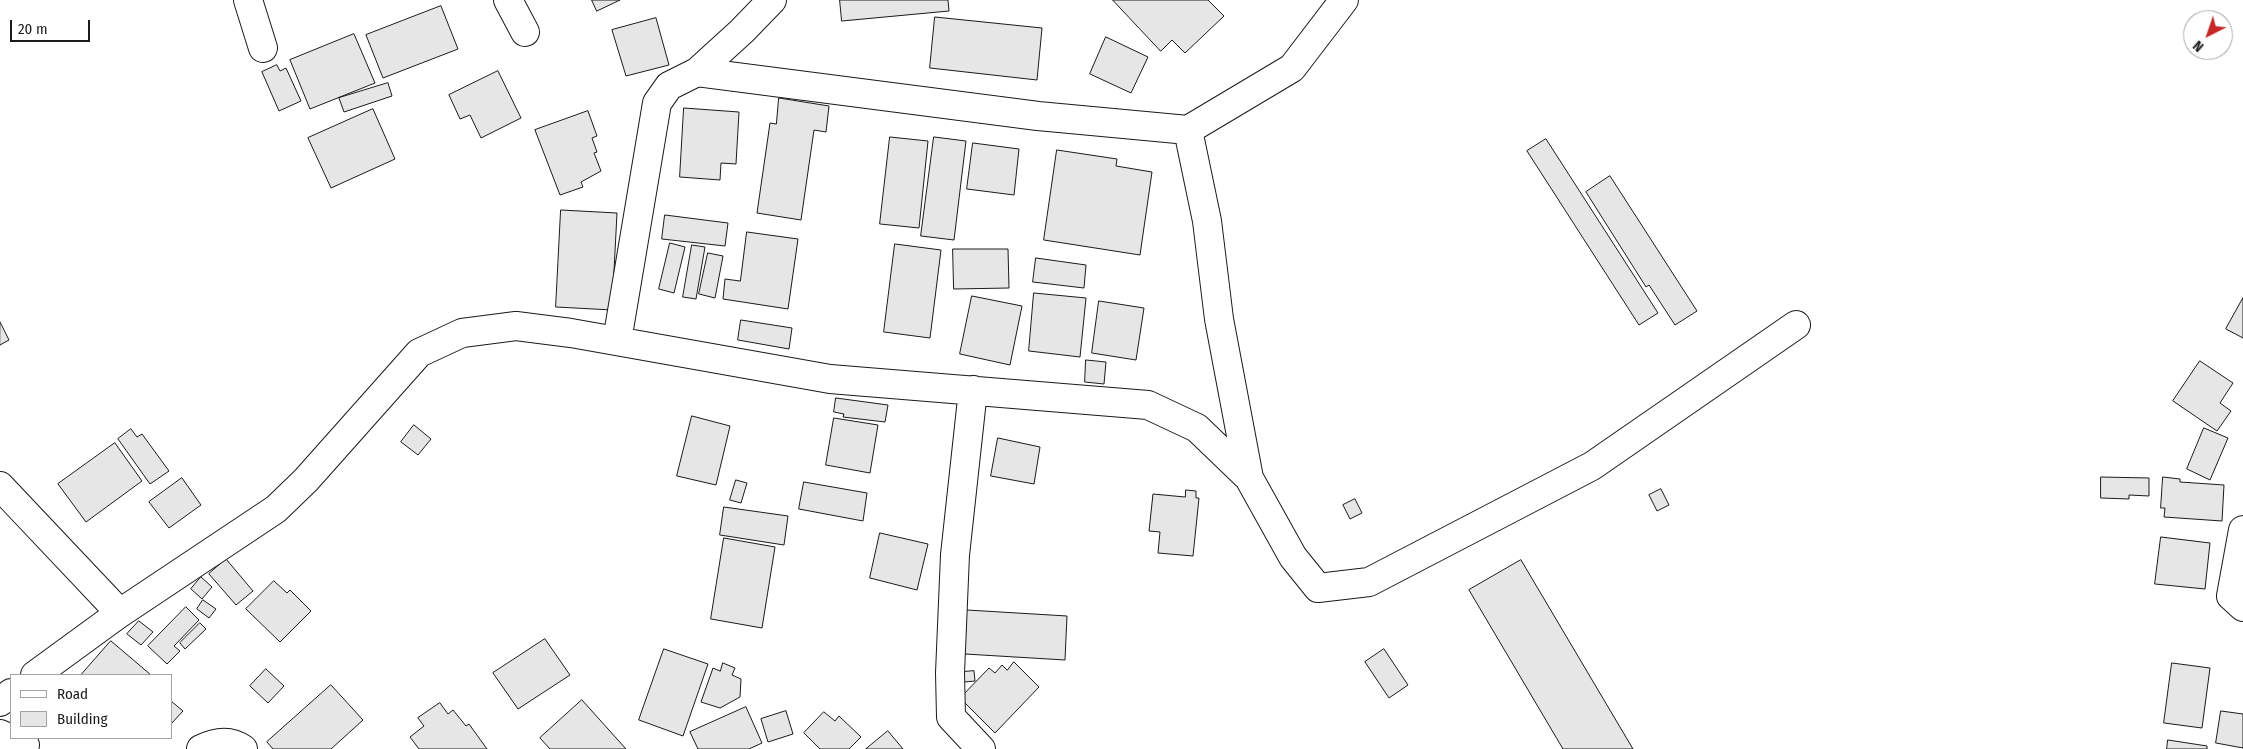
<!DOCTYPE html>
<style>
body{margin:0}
#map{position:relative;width:2243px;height:749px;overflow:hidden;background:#fff;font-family:"Fira Sans Condensed",sans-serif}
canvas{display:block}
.legend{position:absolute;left:10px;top:674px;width:162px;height:65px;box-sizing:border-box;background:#fff;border:1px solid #a3a3a3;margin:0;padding:6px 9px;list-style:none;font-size:15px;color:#1a1a1a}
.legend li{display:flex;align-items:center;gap:10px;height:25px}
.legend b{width:25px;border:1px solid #a3a3a3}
.north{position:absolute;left:2183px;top:10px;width:50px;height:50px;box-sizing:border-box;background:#fff;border:1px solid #a3a3a3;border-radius:50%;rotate:221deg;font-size:14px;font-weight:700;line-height:20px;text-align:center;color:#1a1a1a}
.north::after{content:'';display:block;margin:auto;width:18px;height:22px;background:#c62828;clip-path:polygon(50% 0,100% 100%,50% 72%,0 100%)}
.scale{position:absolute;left:10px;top:20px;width:80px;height:22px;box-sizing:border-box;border:2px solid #1a1a1a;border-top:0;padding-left:6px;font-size:15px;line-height:18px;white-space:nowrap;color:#1a1a1a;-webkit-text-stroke:4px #fff;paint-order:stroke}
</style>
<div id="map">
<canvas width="2243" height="749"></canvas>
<ul class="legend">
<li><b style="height:6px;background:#fff"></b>Road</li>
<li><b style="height:14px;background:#e6e6e6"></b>Building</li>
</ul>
<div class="north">N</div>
<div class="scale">20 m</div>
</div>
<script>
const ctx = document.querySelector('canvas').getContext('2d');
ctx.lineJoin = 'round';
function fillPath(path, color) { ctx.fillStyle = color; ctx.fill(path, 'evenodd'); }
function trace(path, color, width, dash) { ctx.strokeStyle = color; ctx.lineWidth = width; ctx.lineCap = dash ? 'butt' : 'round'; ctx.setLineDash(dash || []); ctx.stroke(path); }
const building = new Path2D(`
 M 592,0 L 620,0 L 597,11 Z
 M 840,0 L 948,0 L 949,11 L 842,21 Z
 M 1113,0 L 1208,0 L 1224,16 L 1185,53 L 1172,40 L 1161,51 Z
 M 441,6 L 458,49 L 383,78 L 366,35 Z
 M 935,17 L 1042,28 L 1037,80 L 930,68 Z
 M 656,18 L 669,65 L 626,76 L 612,30 Z
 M 354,34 L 375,83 L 310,109 L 290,60 Z
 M 1106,37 L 1148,57 L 1131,93 L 1090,74 Z
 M 277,65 L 280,71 L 286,68 L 301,101 L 279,111 L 262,72 Z
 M 498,71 L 521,118 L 481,138 L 470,115 L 460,119 L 449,95 Z
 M 388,83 L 392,96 L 344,112 L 339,98 Z
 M 779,98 L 829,106 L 826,132 L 814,130 L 801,220 L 757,213 L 770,123 L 776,124 Z
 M 684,108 L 739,112 L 736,164 L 721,163 L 720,180 L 680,177 Z
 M 373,109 L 395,159 L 331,188 L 308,138 Z
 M 588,111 L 597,136 L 592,138 L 597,152 L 594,153 L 601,171 L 581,182 L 583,187 L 560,195 L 535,130 Z
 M 890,137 L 928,141 L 919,228 L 880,224 Z
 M 934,137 L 966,141 L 954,240 L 921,236 Z
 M 1546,139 L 1658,313 L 1639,325 L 1527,151 Z
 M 973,143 L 1019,149 L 1014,195 L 967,189 Z
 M 1057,150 L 1117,159 L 1116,166 L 1152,172 L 1140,255 L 1044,240 Z
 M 1610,176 L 1697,311 L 1675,325 L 1649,285 L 1646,287 L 1586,192 Z
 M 561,210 L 617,213 L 612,310 L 556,307 Z
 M 665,215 L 728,223 L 725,246 L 662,239 Z
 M 747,232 L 798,239 L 788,309 L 723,299 L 725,279 L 740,281 Z
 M 670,243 L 685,247 L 674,293 L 659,289 Z
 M 895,244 L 941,250 L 930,338 L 884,332 Z
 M 692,245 L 705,247 L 696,299 L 683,297 Z
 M 953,249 L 1008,249 L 1009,288 L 954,289 Z
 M 708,253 L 723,256 L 715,298 L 699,294 Z
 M 1036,258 L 1086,265 L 1084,288 L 1033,282 Z
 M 1034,293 L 1086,298 L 1080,357 L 1029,351 Z
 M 972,296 L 1022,306 L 1010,365 L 960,354 Z
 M 2243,298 L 2243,338 L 2226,329 Z
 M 1099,301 L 1144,308 L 1136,360 L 1092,353 Z
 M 741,320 L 792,328 L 789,349 L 738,340 Z
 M 0,322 L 9,340 L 0,345 Z
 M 1086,360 L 1106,362 L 1104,384 L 1085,382 Z
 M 2200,361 L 2233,383 L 2220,403 L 2231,411 L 2217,431 L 2173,401 Z
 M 836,398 L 888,405 L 885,422 L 843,417 L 844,414 L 834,412 Z
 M 692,416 L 730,426 L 716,485 L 677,476 Z
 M 834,418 L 878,425 L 870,473 L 826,465 Z
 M 414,425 L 431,439 L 418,455 L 401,442 Z
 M 2204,428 L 2228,438 L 2210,480 L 2187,469 Z
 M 131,429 L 137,437 L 142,434 L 169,471 L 150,484 L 118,439 Z
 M 998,438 L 1040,447 L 1034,484 L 991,476 Z
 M 115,443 L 142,481 L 86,522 L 58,484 Z
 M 2101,477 L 2149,478 L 2149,496 L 2129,495 L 2129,499 L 2101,498 Z
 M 2163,477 L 2180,479 L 2180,482 L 2224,485 L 2222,521 L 2164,517 L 2165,508 L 2161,508 Z
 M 182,478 L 201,505 L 169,528 L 149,502 Z
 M 736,480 L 747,483 L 741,503 L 730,500 Z
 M 804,482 L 867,493 L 863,521 L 799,509 Z
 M 1661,489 L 1669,505 L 1657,511 L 1649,495 Z
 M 1186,490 L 1196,491 L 1196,498 L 1199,498 L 1193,556 L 1158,553 L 1160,532 L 1149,531 L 1153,494 L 1185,497 Z
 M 1355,499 L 1362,513 L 1350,519 L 1343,505 Z
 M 724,507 L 788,516 L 784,545 L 720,535 Z
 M 880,533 L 928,544 L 917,590 L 870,578 Z
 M 2161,537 L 2210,543 L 2205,589 L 2155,584 Z
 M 724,538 L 775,547 L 762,628 L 711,619 Z
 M 226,559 L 253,591 L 236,605 L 209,574 Z
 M 1521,560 L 1633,749 L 1563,749 L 1469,590 Z
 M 201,577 L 212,587 L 202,599 L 191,589 Z
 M 274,581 L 287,593 L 290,590 L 311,611 L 280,642 L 246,609 Z
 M 203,600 L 216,609 L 209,618 L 197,609 Z
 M 186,607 L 199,620 L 174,646 L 180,651 L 167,664 L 148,646 Z
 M 967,610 L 1067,616 L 1065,660 L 965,654 Z
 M 139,621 L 153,632 L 141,645 L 127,634 Z
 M 200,623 L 206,629 L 185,649 L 180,643 Z
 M 545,639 L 570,675 L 518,709 L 493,673 Z
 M 111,641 L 151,675 L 81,675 Z
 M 664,649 L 708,664 L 683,736 L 639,720 Z
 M 1384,649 L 1408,685 L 1389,698 L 1365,662 Z
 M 1014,662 L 1039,687 L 995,733 L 960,698 L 989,668 L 995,673 L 1002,665 L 1007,670 Z
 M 723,663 L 735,668 L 732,675 L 741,679 L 740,697 L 720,708 L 701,702 L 713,668 L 720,671 Z
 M 2172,663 L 2210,668 L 2202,728 L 2164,723 Z
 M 266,669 L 284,686 L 268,703 L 250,686 Z
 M 974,671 L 975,681 L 953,683 L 952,673 Z
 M 331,685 L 363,720 L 331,749 L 273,749 L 267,742 Z
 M 582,700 L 626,749 L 550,749 L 540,738 Z
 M 171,701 L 183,711 L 171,724 Z
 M 440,703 L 448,714 L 453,710 L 466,726 L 469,724 L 487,749 L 419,749 L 410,737 L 424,726 L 418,718 Z
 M 746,707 L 762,743 L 749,749 L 698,749 L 690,732 Z
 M 786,711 L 793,734 L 768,742 L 761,719 Z
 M 2221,711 L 2243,714 L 2243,748 L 2216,743 Z
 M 824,712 L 835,721 L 839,716 L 861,737 L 849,749 L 820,749 L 804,733 Z
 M 888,731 L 903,749 L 866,749 Z
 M 2168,740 L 2207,746 L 2207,749 L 2167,749 Z`);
fillPath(building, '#e6e6e6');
trace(building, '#1a1a1a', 1);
const minor = new Path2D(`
 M 248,0 L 263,48
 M 508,0 L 525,32
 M 697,72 L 1038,116 L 1188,130 L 1292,68 L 1344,0
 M 617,341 L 657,103 L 669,86 L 697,72 L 742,31 L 772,0
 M 973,390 L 955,555 L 950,673 L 951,717 L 981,749
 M 1249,478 L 1293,557 L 1318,588 L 1369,582 L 1592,466 L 1796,325
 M 0,486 L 120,613
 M 2243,530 L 2231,596 L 2243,607
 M 35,675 L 120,613 L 276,509 L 306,480 L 419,353 L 462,333 L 516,326 L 571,333 L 830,379 L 1148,405 L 1197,428 L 1249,478 L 1219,319 L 1207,221 L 1188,130
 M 0,702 L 11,693
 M 0,734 L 25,745
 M 201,749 C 215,742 229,739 243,749`);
trace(minor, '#1a1a1a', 30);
trace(minor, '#fff', 28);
</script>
